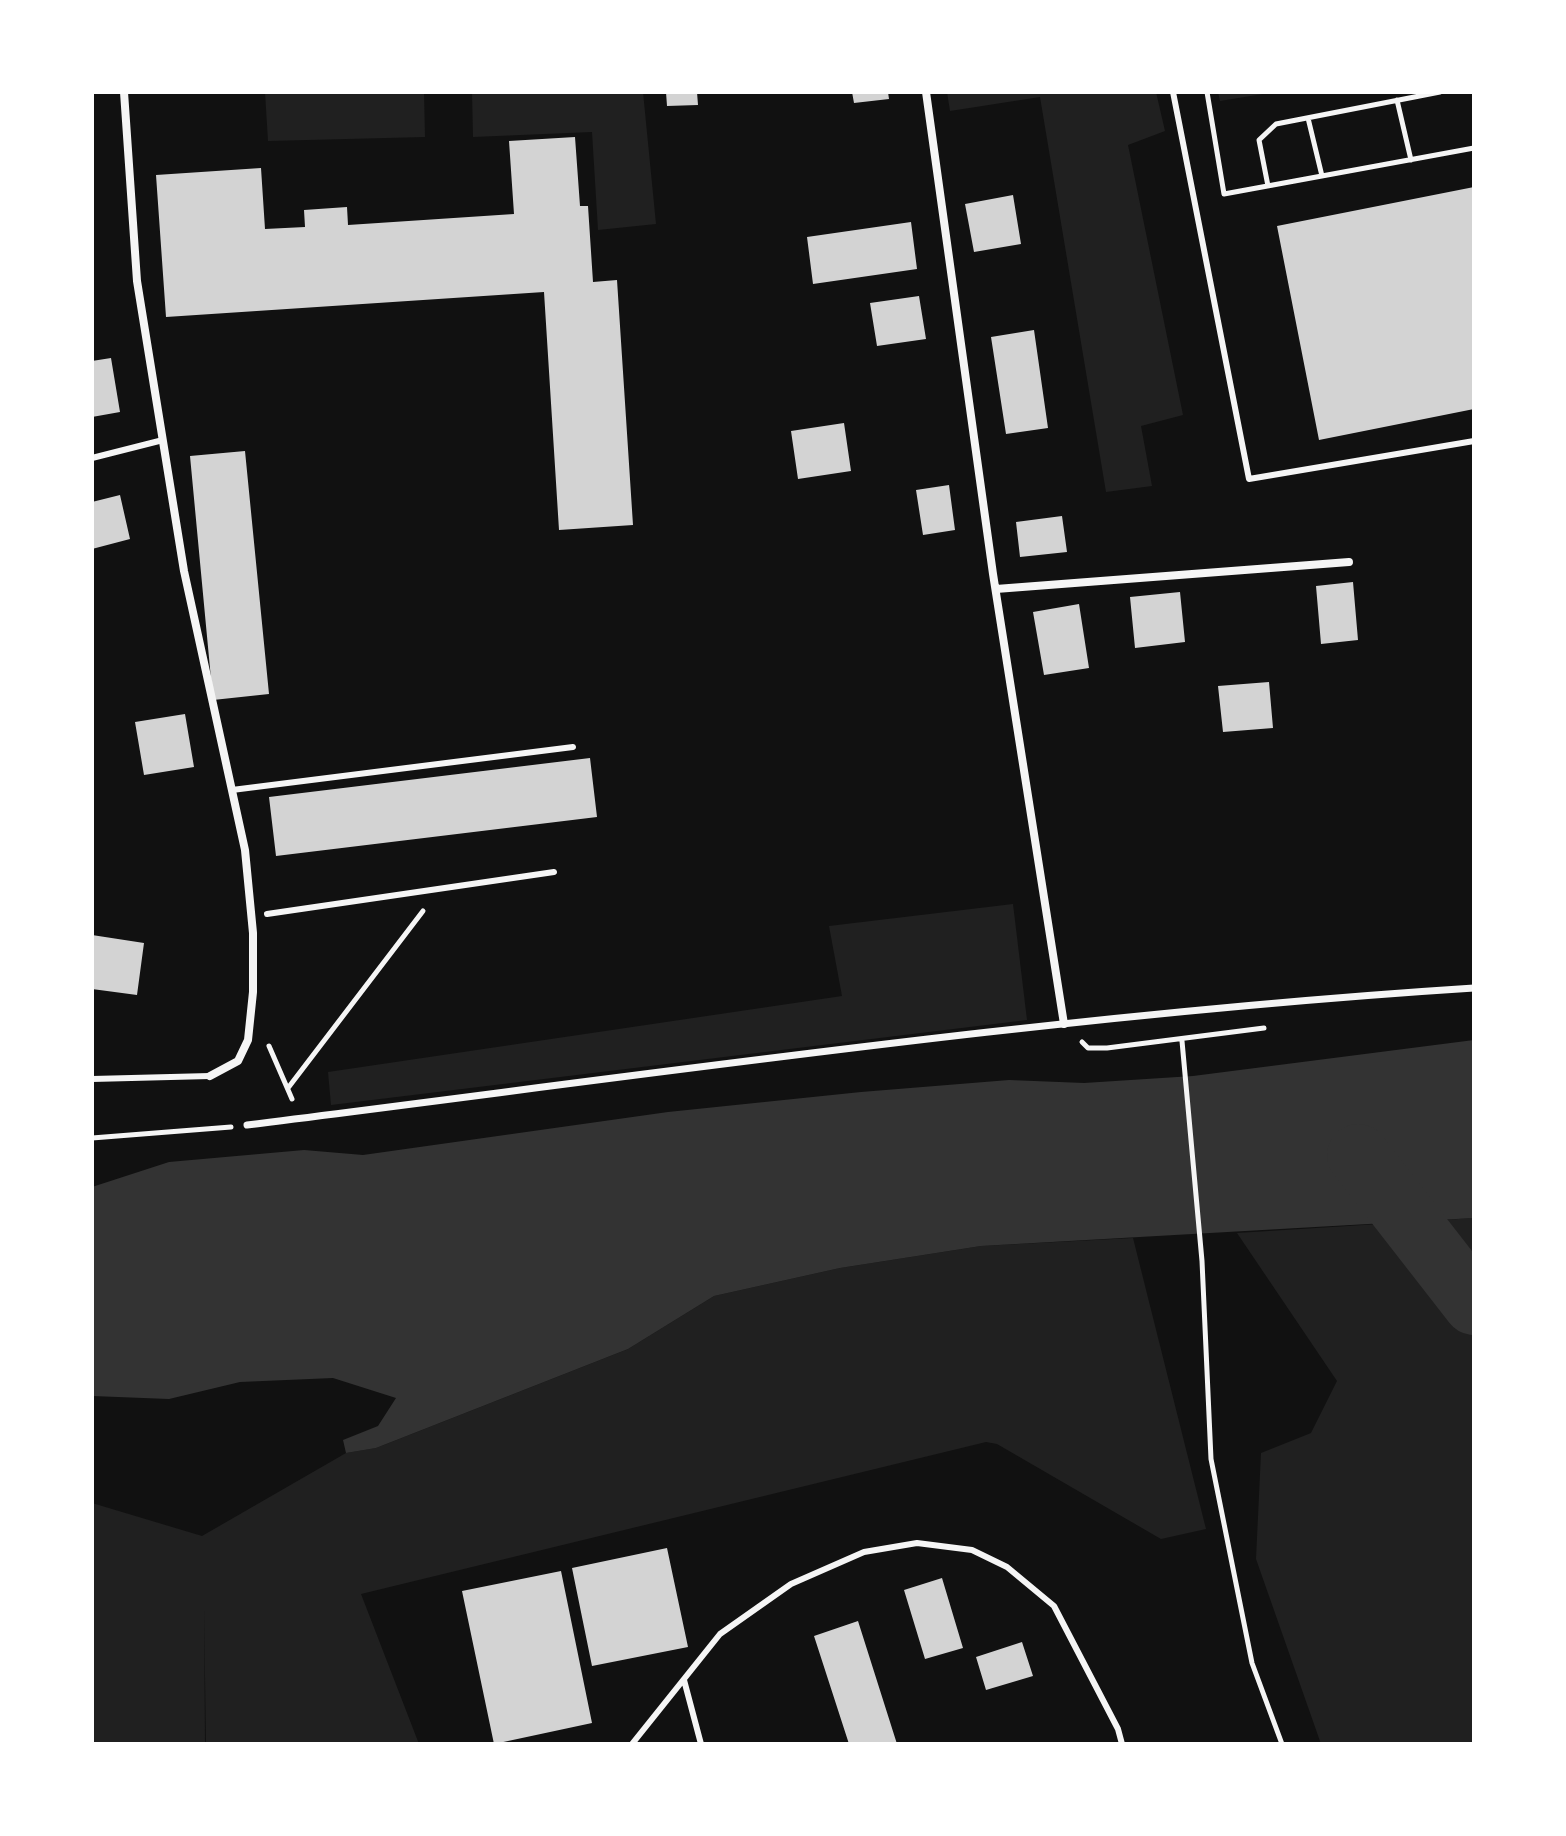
<!DOCTYPE html>
<style>
body{margin:0}
#map{position:relative;width:1566px;height:1836px;overflow:hidden;background:#111;font-family:Lato,sans-serif}
canvas{display:block}
.frame{position:absolute;inset:0;border:94px solid #fff;pointer-events:none}
</style>
<div id="map">
<canvas width="1566" height="1836"></canvas>
<div class="frame"></div>
</div>
<script>
const ctx = document.querySelector('canvas').getContext('2d');
ctx.lineJoin = 'round';
function fillPath(path, color) { ctx.fillStyle = color; ctx.fill(path, 'evenodd'); }
function trace(path, color, width, dash) { ctx.strokeStyle = color; ctx.lineWidth = width; ctx.lineCap = dash ? 'butt' : 'round'; ctx.setLineDash(dash || []); ctx.stroke(path); }
fillPath(new Path2D(`
 M 265,92 L 424,92 L 425,137 L 268,141 Z
 M 472,92 L 643,92 L 656,224 L 598,230 L 592,132 L 473,137 Z
 M 947,92 L 1156,92 L 1165,131 L 1128,145 L 1183,415 L 1141,426 L 1152,486 L 1106,492 L 1040,97 L 950,111 Z
 M 1218,92 L 1275,92 L 1220,101 Z
 M 1013,904 L 1027,1020 L 331,1105 L 328,1072 L 842,996 L 829,926 Z
 M 1474,1218 L 1474,1744 L 1321,1744 L 1256,1559 L 1261,1453 L 1311,1433 L 1337,1381 L 1237,1233 Z
 M 1133,1238 L 1206,1529 L 1161,1539 L 997,1444 L 986,1442 L 361,1594 L 419,1744 L 206,1744 L 204,1608 L 205,1744 L 92,1744 L 92,1503 L 202,1536 L 346,1453 L 376,1448 L 628,1349 L 714,1296 L 840,1268 L 981,1246 Z`), '#202020');
fillPath(new Path2D(`
 M 1474,1040 L 1474,1218 L 981,1246 L 840,1268 L 714,1296 L 628,1349 L 376,1448 L 346,1453 L 343,1440 L 378,1426 L 396,1398 L 333,1378 L 240,1382 L 169,1399 L 92,1396 L 92,1187 L 169,1162 L 304,1150 L 363,1155 L 668,1112 L 861,1092 L 1009,1080 L 1084,1083 L 1193,1076 Z`), '#333');
trace(new Path2D(`
 M 1358,1155 L 1474,1304`), '#333', 62);
fillPath(new Path2D(`
 M 666,92 L 697,92 L 698,105 L 667,106 Z
 M 852,92 L 888,92 L 889,99 L 854,103 Z
 M 575,137 L 580,206 L 588,206 L 593,282 L 617,280 L 633,525 L 559,530 L 544,292 L 166,317 L 156,175 L 261,168 L 265,229 L 305,227 L 304,210 L 347,207 L 348,225 L 514,214 L 509,141 Z
 M 1474,187 L 1474,409 L 1319,440 L 1277,226 Z
 M 1013,195 L 1021,244 L 974,252 L 965,204 Z
 M 911,222 L 917,269 L 813,284 L 807,237 Z
 M 919,296 L 926,339 L 877,346 L 870,303 Z
 M 1034,330 L 1048,428 L 1006,434 L 991,337 Z
 M 111,358 L 120,412 L 92,417 L 92,361 Z
 M 844,423 L 851,471 L 798,479 L 791,431 Z
 M 245,451 L 269,694 L 213,700 L 190,456 Z
 M 949,485 L 955,530 L 923,535 L 916,490 Z
 M 120,495 L 130,539 L 92,549 L 92,502 Z
 M 1062,516 L 1067,552 L 1020,557 L 1016,522 Z
 M 1353,582 L 1358,640 L 1321,644 L 1316,586 Z
 M 1180,592 L 1185,642 L 1135,648 L 1130,597 Z
 M 1079,604 L 1089,668 L 1044,675 L 1033,612 Z
 M 1269,682 L 1273,728 L 1223,732 L 1218,686 Z
 M 185,714 L 194,767 L 144,775 L 135,722 Z
 M 590,758 L 597,817 L 276,856 L 269,797 Z
 M 92,935 L 144,943 L 137,995 L 92,989 Z
 M 667,1548 L 688,1647 L 592,1666 L 572,1568 Z
 M 561,1571 L 592,1723 L 494,1744 L 462,1591 Z
 M 942,1578 L 963,1648 L 925,1659 L 904,1590 Z
 M 858,1621 L 897,1744 L 849,1744 L 814,1636 Z
 M 1022,1642 L 1033,1676 L 986,1690 L 976,1657 Z`), '#d3d3d3');
trace(new Path2D(`
 M 1207,92 L 1224,194 L 1474,148
 M 1397,100 L 1411,160
 M 1308,118 L 1322,176
 M 1268,186 L 1259,140 L 1276,124 L 1440,92
 M 1182,1041 L 1202,1261 L 1211,1459 L 1252,1663 L 1282,1744
 M 1082,1042 L 1088,1048 L 1107,1048 L 1264,1028
 M 269,1046 L 292,1099
 M 288,1088 L 423,911
 M 92,1138 L 231,1127`), '#f5f5f5', 5);
trace(new Path2D(`
 M 1173,92 L 1249,479 L 1474,441
 M 92,458 L 163,440
 M 232,790 L 573,747
 M 267,914 L 554,872
 M 92,1079 L 210,1076
 M 684,1680 L 701,1744
 M 632,1744 L 720,1634 L 791,1584 L 864,1552 L 917,1543 L 972,1550 L 1007,1567 L 1054,1606 L 1118,1729 L 1122,1744`), '#f5f5f5', 6);
trace(new Path2D(`
 M 247,1125 C 655,1074 1064,1014 1474,988`), '#f5f5f5', 7);
trace(new Path2D(`
 M 124,92 L 137,281 L 184,571 L 245,850 L 253,933 L 253,992 L 248,1040 L 238,1061 L 210,1076
 M 926,92 L 993,574 L 1064,1024
 M 996,589 L 1349,562`), '#f5f5f5', 8);
</script>
